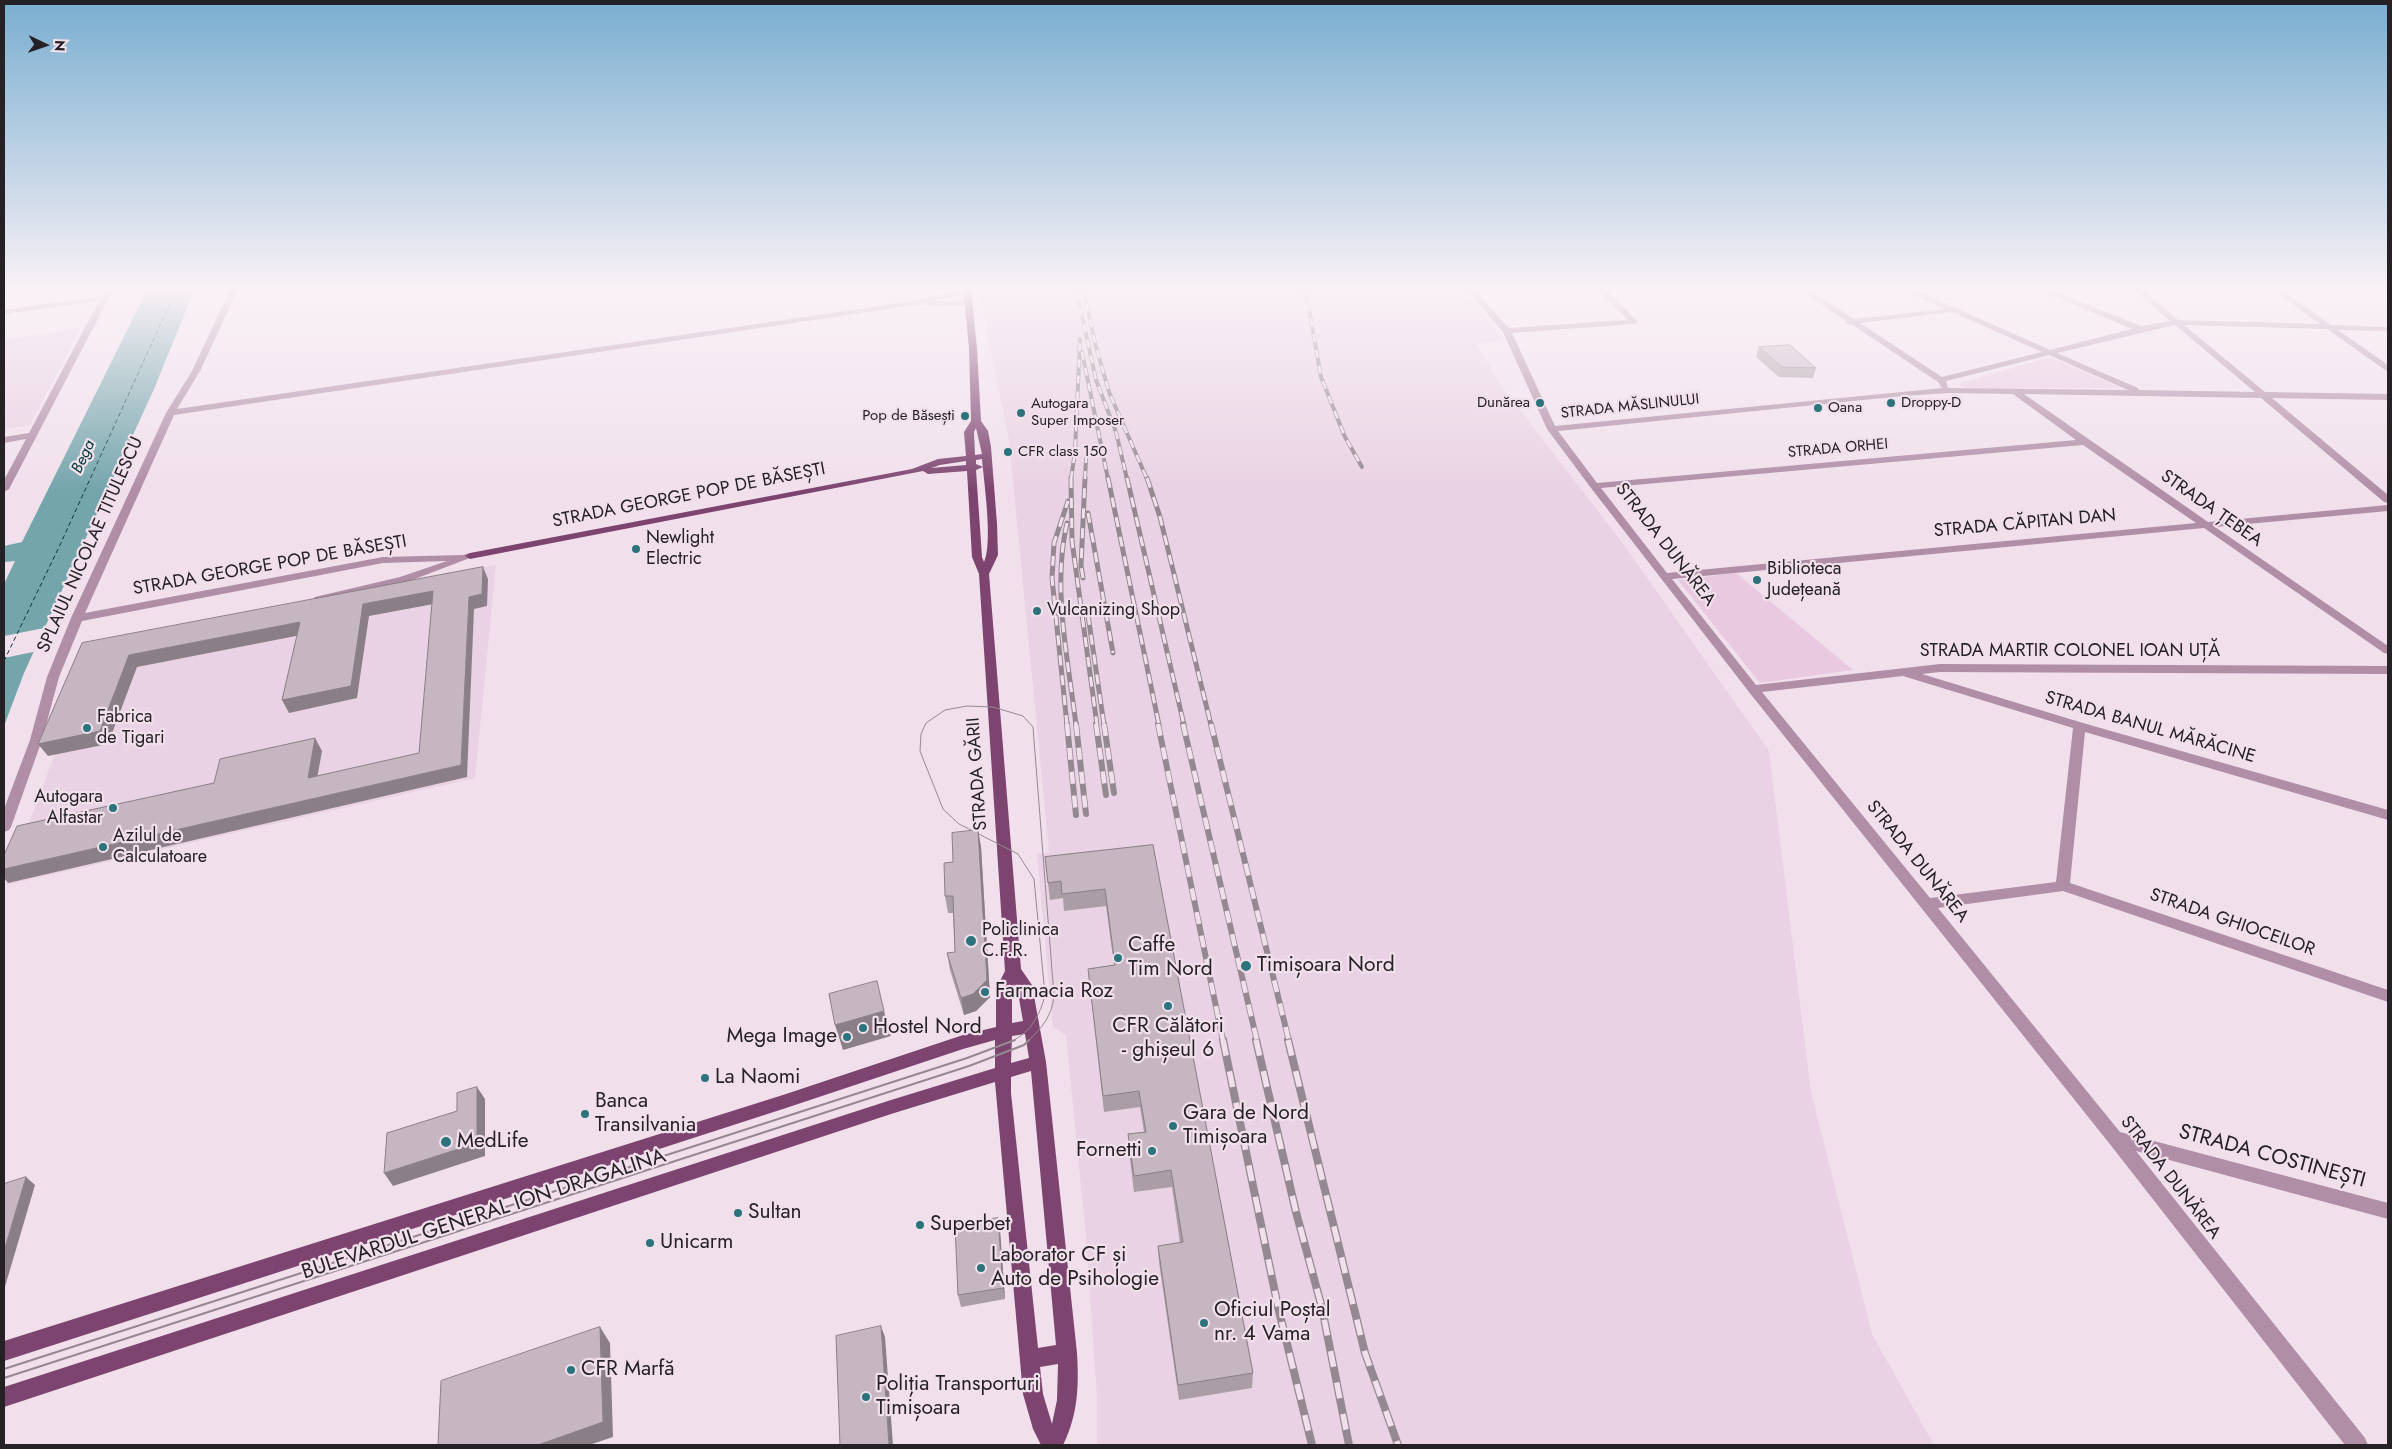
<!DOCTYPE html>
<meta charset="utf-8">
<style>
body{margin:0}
#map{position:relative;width:2392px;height:1449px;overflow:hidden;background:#f1e0ec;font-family:Jost,sans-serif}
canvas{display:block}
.frame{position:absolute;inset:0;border:5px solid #262125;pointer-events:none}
.north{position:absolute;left:20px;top:20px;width:50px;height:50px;-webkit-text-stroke:4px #f1e0ec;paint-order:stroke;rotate:93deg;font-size:14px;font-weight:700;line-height:20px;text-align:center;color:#262125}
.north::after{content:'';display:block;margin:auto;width:18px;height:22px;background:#262125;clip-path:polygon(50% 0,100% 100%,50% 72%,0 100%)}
</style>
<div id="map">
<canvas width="2392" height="1449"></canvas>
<div class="frame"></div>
<div class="north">N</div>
</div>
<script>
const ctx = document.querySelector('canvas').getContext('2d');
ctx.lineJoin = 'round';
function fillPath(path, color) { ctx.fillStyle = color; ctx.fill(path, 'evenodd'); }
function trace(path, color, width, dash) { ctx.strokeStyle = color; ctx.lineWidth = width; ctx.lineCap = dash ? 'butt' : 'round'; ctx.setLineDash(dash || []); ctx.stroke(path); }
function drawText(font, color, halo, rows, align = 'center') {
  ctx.font = font + ' Jost,sans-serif'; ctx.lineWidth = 4.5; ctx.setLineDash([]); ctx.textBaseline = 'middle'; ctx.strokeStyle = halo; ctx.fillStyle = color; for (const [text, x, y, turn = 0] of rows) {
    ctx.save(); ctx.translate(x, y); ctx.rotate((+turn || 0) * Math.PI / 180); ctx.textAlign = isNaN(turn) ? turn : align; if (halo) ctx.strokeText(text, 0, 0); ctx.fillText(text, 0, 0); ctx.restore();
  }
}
fillPath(new Path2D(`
 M 978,288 L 1462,288 L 1485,313 L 1504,340 L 1477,344 L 1500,384 L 1624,545 L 1769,751 L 1811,1092 L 1872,1334 L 1934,1445 L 1097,1445 L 1097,1397 L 1086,1238 L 1066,1035 L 1053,1027 L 1037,854 L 1049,852 L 1009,440 Z
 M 81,328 L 30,425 L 4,429 L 4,339 Z
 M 496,565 L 475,778 L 6,885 L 96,644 L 428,576 Z`), '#e9d2e3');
fillPath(new Path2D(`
 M 2050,357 L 2120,388 L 1966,388 L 1958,384 Z
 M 1736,573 L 1853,670 L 1760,683 L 1678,580 Z`), '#e9c9e0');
fillPath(new Path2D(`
 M 148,288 L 195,288 L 154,389 L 24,673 L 4,726 L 4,584 L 15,561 L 4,562 L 4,546 L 22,542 Z`), '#73a5ab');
fillPath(new Path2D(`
 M 49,627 L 38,651 L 4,658 L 4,636 Z`), '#f1e0ec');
trace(new Path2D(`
 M 4,661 L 60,545 L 177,288`), '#06393d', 1, [4.5, 3]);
fillPath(new Path2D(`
 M 106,288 L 114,288 L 9,489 L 4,492 L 4,480 L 26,439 L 4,443 L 4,437 L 29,433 L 99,301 L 4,314 L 4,310 L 102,296 Z
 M 231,288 L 239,288 L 200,371 L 177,409 L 920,300 L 927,297 L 968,290 L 971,290 L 971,294 L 929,301 L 970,301 L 974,303 L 970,305 L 933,306 L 922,304 L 174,415 L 85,613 L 383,557 L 463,555 L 470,553 L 475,556 L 407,582 L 319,602 L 315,601 L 313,599 L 315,597 L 400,577 L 447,561 L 383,563 L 82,621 L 59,677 L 42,740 L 11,827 L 9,830 L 4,832 L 4,809 L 30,740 L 47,677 L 71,618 L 166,413 L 192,371 Z
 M 1465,288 L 1519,288 L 1477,293 L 1509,328 L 1628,320 L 1596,288 L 1605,288 L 1638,322 L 1634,324 L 1512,333 L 1555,426 L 1942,388 L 1938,382 L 1851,324 L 1846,324 L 1846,321 L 1797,288 L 1807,288 L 1854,319 L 1944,309 L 1900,288 L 1911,288 L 2050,350 L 2132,329 L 2035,288 L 2046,288 L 2141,326 L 2170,321 L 2132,288 L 2141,288 L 2178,320 L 2320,324 L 2270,288 L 2279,288 L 2331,325 L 2388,327 L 2388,331 L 2338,330 L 2388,365 L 2388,372 L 2327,329 L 2184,325 L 2265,392 L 2388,394 L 2388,400 L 2272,398 L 2388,495 L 2388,503 L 2384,502 L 2261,398 L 2024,394 L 2208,522 L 2388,505 L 2388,511 L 2215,527 L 2388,646 L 2388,654 L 2384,653 L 2204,528 L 1672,579 L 1756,685 L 1940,664 L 2388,666 L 2388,674 L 1940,672 L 1922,674 L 2083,723 L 2388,810 L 2388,820 L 2085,732 L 2070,883 L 2388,990 L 2388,1002 L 2063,891 L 1938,908 L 2120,1132 L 2388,1203 L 2388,1219 L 2136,1151 L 2365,1438 L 2368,1445 L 2345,1445 L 2109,1143 L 1749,692 L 1591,488 L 1547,429 L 1503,332 ZM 1952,312 L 2042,352 L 1942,377 L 1860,323 ZM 2175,325 L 2255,392 L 2139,390 L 2138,388 L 2057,353 ZM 2049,355 L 2128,390 L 1948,388 L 1946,381 ZM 1950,393 L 2013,394 L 2076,440 L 1597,483 L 1558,431 L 1903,396 ZM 2083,445 L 2196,523 L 1667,573 L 1601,488 ZM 1903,676 L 2073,728 L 2056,882 L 1930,898 L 1762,692 Z`), '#af8ea6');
fillPath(new Path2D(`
 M 963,288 L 971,288 L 977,348 L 981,421 L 988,431 L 991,447 L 997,524 L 998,555 L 989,574 L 1021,969 L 1032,985 L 1046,1062 L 1077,1353 C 1079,1386 1078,1415 1063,1445 L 1041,1445 L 1033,1429 L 1023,1394 L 995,1082 L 891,1114 L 4,1407 L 4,1387 L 891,1100 L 995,1068 L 995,1040 L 963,1049 L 786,1108 L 4,1361 L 4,1341 L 786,1094 L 963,1035 L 996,1027 L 996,989 L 1005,971 L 979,574 L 972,557 L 967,471 L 928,474 L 923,471 L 470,559 L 465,556 L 470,553 L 912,469 L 938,459 L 966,456 L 964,432 L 971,421 L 969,348 ZM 976,428 L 982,454 L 975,455 L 974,432 ZM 982,459 C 984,483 993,543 984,562 L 982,557 L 976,470 L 983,467 L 976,464 L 976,460 ZM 966,461 L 966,465 L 931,468 L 940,465 ZM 1014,984 L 1018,993 L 1023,1021 L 1012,1023 L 1012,989 ZM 1025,1034 L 1029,1058 L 1011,1063 L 1012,1036 ZM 1031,1071 L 1056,1345 L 1038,1348 L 1011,1093 L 1011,1077 ZM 1058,1364 L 1057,1400 L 1052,1424 L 1043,1394 L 1040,1367 Z
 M 2380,288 L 2388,288 L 2388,292 Z`), '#7c446f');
trace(new Path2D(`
 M 1012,1041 C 1031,1032 1040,1015 1045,995 L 1034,879 L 1018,854 L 959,824 L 943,809 L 920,751 L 921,734 L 926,723 L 945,710 L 967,706 L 993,707 L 1023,716 L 1033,727 L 1054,996 C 1052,1016 1042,1028 1028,1041`), '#958991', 1);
trace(new Path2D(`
 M 4,1369 L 967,1058 L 1015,1040
 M 4,1378 L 969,1066 L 1024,1045 L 1029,1040`), '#958991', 2);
const railFar3 = new Path2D(`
 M 1083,288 L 1095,343 L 1109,392 L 1147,479
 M 1302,288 L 1307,298 L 1321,377 L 1345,437 L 1362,467
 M 1077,293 L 1096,380 L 1116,432 L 1127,479
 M 1082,352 L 1108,479
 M 1071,479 L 1075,452 L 1080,339
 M 1085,479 L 1086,458`);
const railFar2 = new Path2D(`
 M 1071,478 L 1072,541 L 1097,725
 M 1108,478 L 1159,725
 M 1127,478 L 1184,725
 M 1147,478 L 1160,517 L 1211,725
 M 1088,513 L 1113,653
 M 1067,523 C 1052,588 1068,659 1076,725
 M 1083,578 L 1081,566 L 1085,478
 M 1088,615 L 1104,725
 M 1067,725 L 1052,578 L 1054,543 L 1068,501`);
const railFar1 = new Path2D(`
 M 1067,724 L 1076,815
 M 1076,724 L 1086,814
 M 1096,724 L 1106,795
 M 1104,724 L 1114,793
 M 1158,724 L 1223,1041
 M 1183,724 L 1257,1041
 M 1211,724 L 1289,1041`);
const rail = new Path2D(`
 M 1223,1040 L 1278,1307 L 1312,1445
 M 1256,1040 L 1296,1212 L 1322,1308 L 1349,1445
 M 1288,1040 L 1365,1353 L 1398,1445`);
trace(railFar3, '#958991', 4);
trace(railFar2, '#958991', 5);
trace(railFar1, '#958991', 6);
trace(rail, '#958991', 8);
trace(railFar3, '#f1e0ec', 2.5, [8]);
trace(railFar2, '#f1e0ec', 3, [10]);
trace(railFar1, '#f1e0ec', 4.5, [12]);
trace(rail, '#f1e0ec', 5.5, [16]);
fillPath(new Path2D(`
 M 1759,347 L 1816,368 L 1813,378 L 1779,377 L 1756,357 Z
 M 978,830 L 981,847 L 990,997 L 976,1011 L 964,1015 L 950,970 L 947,953 L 955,952 L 953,913 L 948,913 L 945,896 L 953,862 Z
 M 1153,845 L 1253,1373 L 1252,1388 L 1179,1400 L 1159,1262 L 1158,1246 L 1180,1243 L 1172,1187 L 1134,1192 L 1129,1151 L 1128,1134 L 1144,1132 L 1140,1107 L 1104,1112 L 1088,969 L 1114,965 L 1106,906 L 1064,911 L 1063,898 L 1050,900 L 1045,857 Z
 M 1000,1230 L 1005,1299 L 961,1307 L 958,1295 Z`), '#aa9da6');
fillPath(new Path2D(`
 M 483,567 L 488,579 L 487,606 L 474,609 L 467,777 L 8,883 L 4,878 L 4,869 L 461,765 L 469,597 Z
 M 433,591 L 439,603 L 369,616 L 357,698 L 289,713 L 282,700 L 363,604 Z
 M 300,622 L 306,634 L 137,667 L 108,744 L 48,756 L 38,744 L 129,655 Z
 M 315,738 L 322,751 L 315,790 L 308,778 Z
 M 978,830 L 981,847 L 990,997 L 976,1011 L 964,1015 L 961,998 Z
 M 884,1011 L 891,1036 L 843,1050 L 835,1025 Z
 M 477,1087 L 485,1099 L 485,1156 L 393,1186 L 384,1173 L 477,1143 Z
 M 26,1177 L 35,1185 L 4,1290 L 4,1251 Z
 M 998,1218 L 1000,1230 L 1005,1299 L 1003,1288 Z
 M 881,1326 L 885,1337 L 893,1445 L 889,1445 Z
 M 600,1327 L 610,1343 L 613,1437 L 589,1445 L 538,1445 Z`), '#8b7f87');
const building = new Path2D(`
 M 1790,345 L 1816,368 L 1782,367 L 1759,347 Z
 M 483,567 L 482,594 L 469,597 L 461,765 L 4,869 L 4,855 L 17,826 L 214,783 L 220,759 L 315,738 L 308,778 L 419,753 L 433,591 L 363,604 L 351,686 L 282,700 L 300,622 L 129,655 L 100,731 L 38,744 L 82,643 Z
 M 978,830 L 987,980 L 973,994 L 961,998 L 947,953 L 955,952 L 953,896 L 945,896 L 944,863 L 953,862 L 952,833 Z
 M 1153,845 L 1253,1373 L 1178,1385 L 1158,1246 L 1183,1242 L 1171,1170 L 1134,1176 L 1128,1134 L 1146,1132 L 1139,1091 L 1103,1096 L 1088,969 L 1115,965 L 1105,889 L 1062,894 L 1061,881 L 1048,883 L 1045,857 Z
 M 877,981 L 884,1011 L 835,1025 L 829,994 Z
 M 477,1087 L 477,1143 L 384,1173 L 387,1133 L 457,1111 L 457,1093 Z
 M 26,1177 L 4,1251 L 4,1184 Z
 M 998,1218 L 1003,1288 L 958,1295 L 955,1225 Z
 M 881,1326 L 889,1445 L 840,1445 L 836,1336 Z
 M 600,1327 L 603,1422 L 538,1445 L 438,1445 L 441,1381 Z`);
fillPath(building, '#c6b6c1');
trace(building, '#8b7f87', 1);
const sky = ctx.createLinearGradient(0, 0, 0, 491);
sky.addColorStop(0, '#79aed0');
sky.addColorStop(0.59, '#f9f1f6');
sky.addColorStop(1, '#f9f1f600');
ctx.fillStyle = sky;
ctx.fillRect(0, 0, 2392, 491);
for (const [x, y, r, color] of [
 [1540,403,5,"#2b747c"],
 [1891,403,5,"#2b747c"],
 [1818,408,5,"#2b747c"],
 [1021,413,5,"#2b747c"],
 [965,416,5,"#2b747c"],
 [1008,452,5,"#2b747c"],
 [636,549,5,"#2b747c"],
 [1757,580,5,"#2b747c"],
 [1037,611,5,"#2b747c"],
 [87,728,5,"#2b747c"],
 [113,808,5,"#2b747c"],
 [103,847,5,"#2b747c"],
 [971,941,6,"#2b747c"],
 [1118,958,5,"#2b747c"],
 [1246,966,6,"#2b747c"],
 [985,992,5,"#2b747c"],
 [1168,1006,5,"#2b747c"],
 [863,1028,5,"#2b747c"],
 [847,1037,5,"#2b747c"],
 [705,1078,5,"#2b747c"],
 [585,1114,5,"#2b747c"],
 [1173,1126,5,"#2b747c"],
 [446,1142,6,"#2b747c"],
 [1152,1151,5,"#2b747c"],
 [738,1213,5,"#2b747c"],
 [920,1225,5,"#2b747c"],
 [650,1243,5,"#2b747c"],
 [981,1268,5,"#2b747c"],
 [1204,1323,5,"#2b747c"],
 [571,1370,5,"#2b747c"],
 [866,1397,5,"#2b747c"]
]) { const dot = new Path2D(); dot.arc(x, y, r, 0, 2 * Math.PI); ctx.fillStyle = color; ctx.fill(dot); trace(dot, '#f1e0ec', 2); }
drawText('15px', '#262125', '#f1e0ec', [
 ["Dunărea",1530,403,"right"],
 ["Droppy-D",1901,403],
 ["Autogara",1031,404],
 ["Super Imposer",1031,421],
 ["Oana",1828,408],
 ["Pop de Băsești",955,416,"right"],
 ["CFR class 150",1018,452]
], 'left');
drawText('15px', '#262125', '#f1e0ec', [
 ["STRADA MĂSLINULUI",1630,407,-6],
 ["STRADA ORHEI",1838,449,-5]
]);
drawText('italic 16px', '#06393d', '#f1e0ec', [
 ["Bega",84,457,-65]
]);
drawText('18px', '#262125', '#f1e0ec', [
 ["STRADA GEORGE POP DE BĂSEȘTI",689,496,-11],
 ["STRADA ȚEBEA",2211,509,35],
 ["STRADA CĂPITAN DAN",2025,524,-5],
 ["SPLAIUL NICOLAE TITULESCU",91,545,-66],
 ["STRADA DUNĂREA",1665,545,52],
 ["STRADA GEORGE POP DE BĂSEȘTI",270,566,-10],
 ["STRADA MARTIR COLONEL IOAN UȚĂ",2070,652],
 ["STRADA BANUL MĂRĂCINE",2150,728,16],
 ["STRADA GĂRII",978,774,-94],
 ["STRADA DUNĂREA",1917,862,51],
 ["STRADA GHIOCEILOR",2232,923,19],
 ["STRADA DUNĂREA",2170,1178,52]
]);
drawText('18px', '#262125', '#f1e0ec', [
 ["Newlight",646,539],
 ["Electric",646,560],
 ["Biblioteca",1767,570],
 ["Județeană",1767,591],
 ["Vulcanizing Shop",1047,611],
 ["Fabrica",97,718],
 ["de Tigari",97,739],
 ["Autogara",103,798,"right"],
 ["Alfastar",103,819,"right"],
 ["Azilul de",113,837],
 ["Calculatoare",113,858],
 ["Policlinica",982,931],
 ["C.F.R.",982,952]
], 'left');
drawText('21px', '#262125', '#f1e0ec', [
 ["Caffe",1128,946],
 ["Tim Nord",1128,970],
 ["Timișoara Nord",1257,966],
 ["Farmacia Roz",995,992],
 ["CFR Călători",1168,1027,"center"],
 ["- ghișeul 6",1168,1051,"center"],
 ["Hostel Nord",873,1028],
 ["Mega Image",837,1037,"right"],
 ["La Naomi",715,1078],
 ["Banca",595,1102],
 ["Transilvania",595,1126],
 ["Gara de Nord",1183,1114],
 ["Timișoara",1183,1138],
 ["MedLife",457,1142],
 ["Fornetti",1142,1151,"right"],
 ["Sultan",748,1213],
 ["Superbet",930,1225],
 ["Unicarm",660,1243],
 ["Laborator CF și",991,1256],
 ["Auto de Psihologie",991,1280],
 ["Oficiul Poștal",1214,1311],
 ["nr. 4 Vama",1214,1335],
 ["CFR Marfă",581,1370],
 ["Poliția Transporturi",876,1385],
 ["Timișoara",876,1409]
], 'left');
drawText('21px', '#262125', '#f1e0ec', [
 ["STRADA COSTINEȘTI",2272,1157,15],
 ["BULEVARDUL GENERAL ION DRAGALINA",484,1215,-18]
]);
</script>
